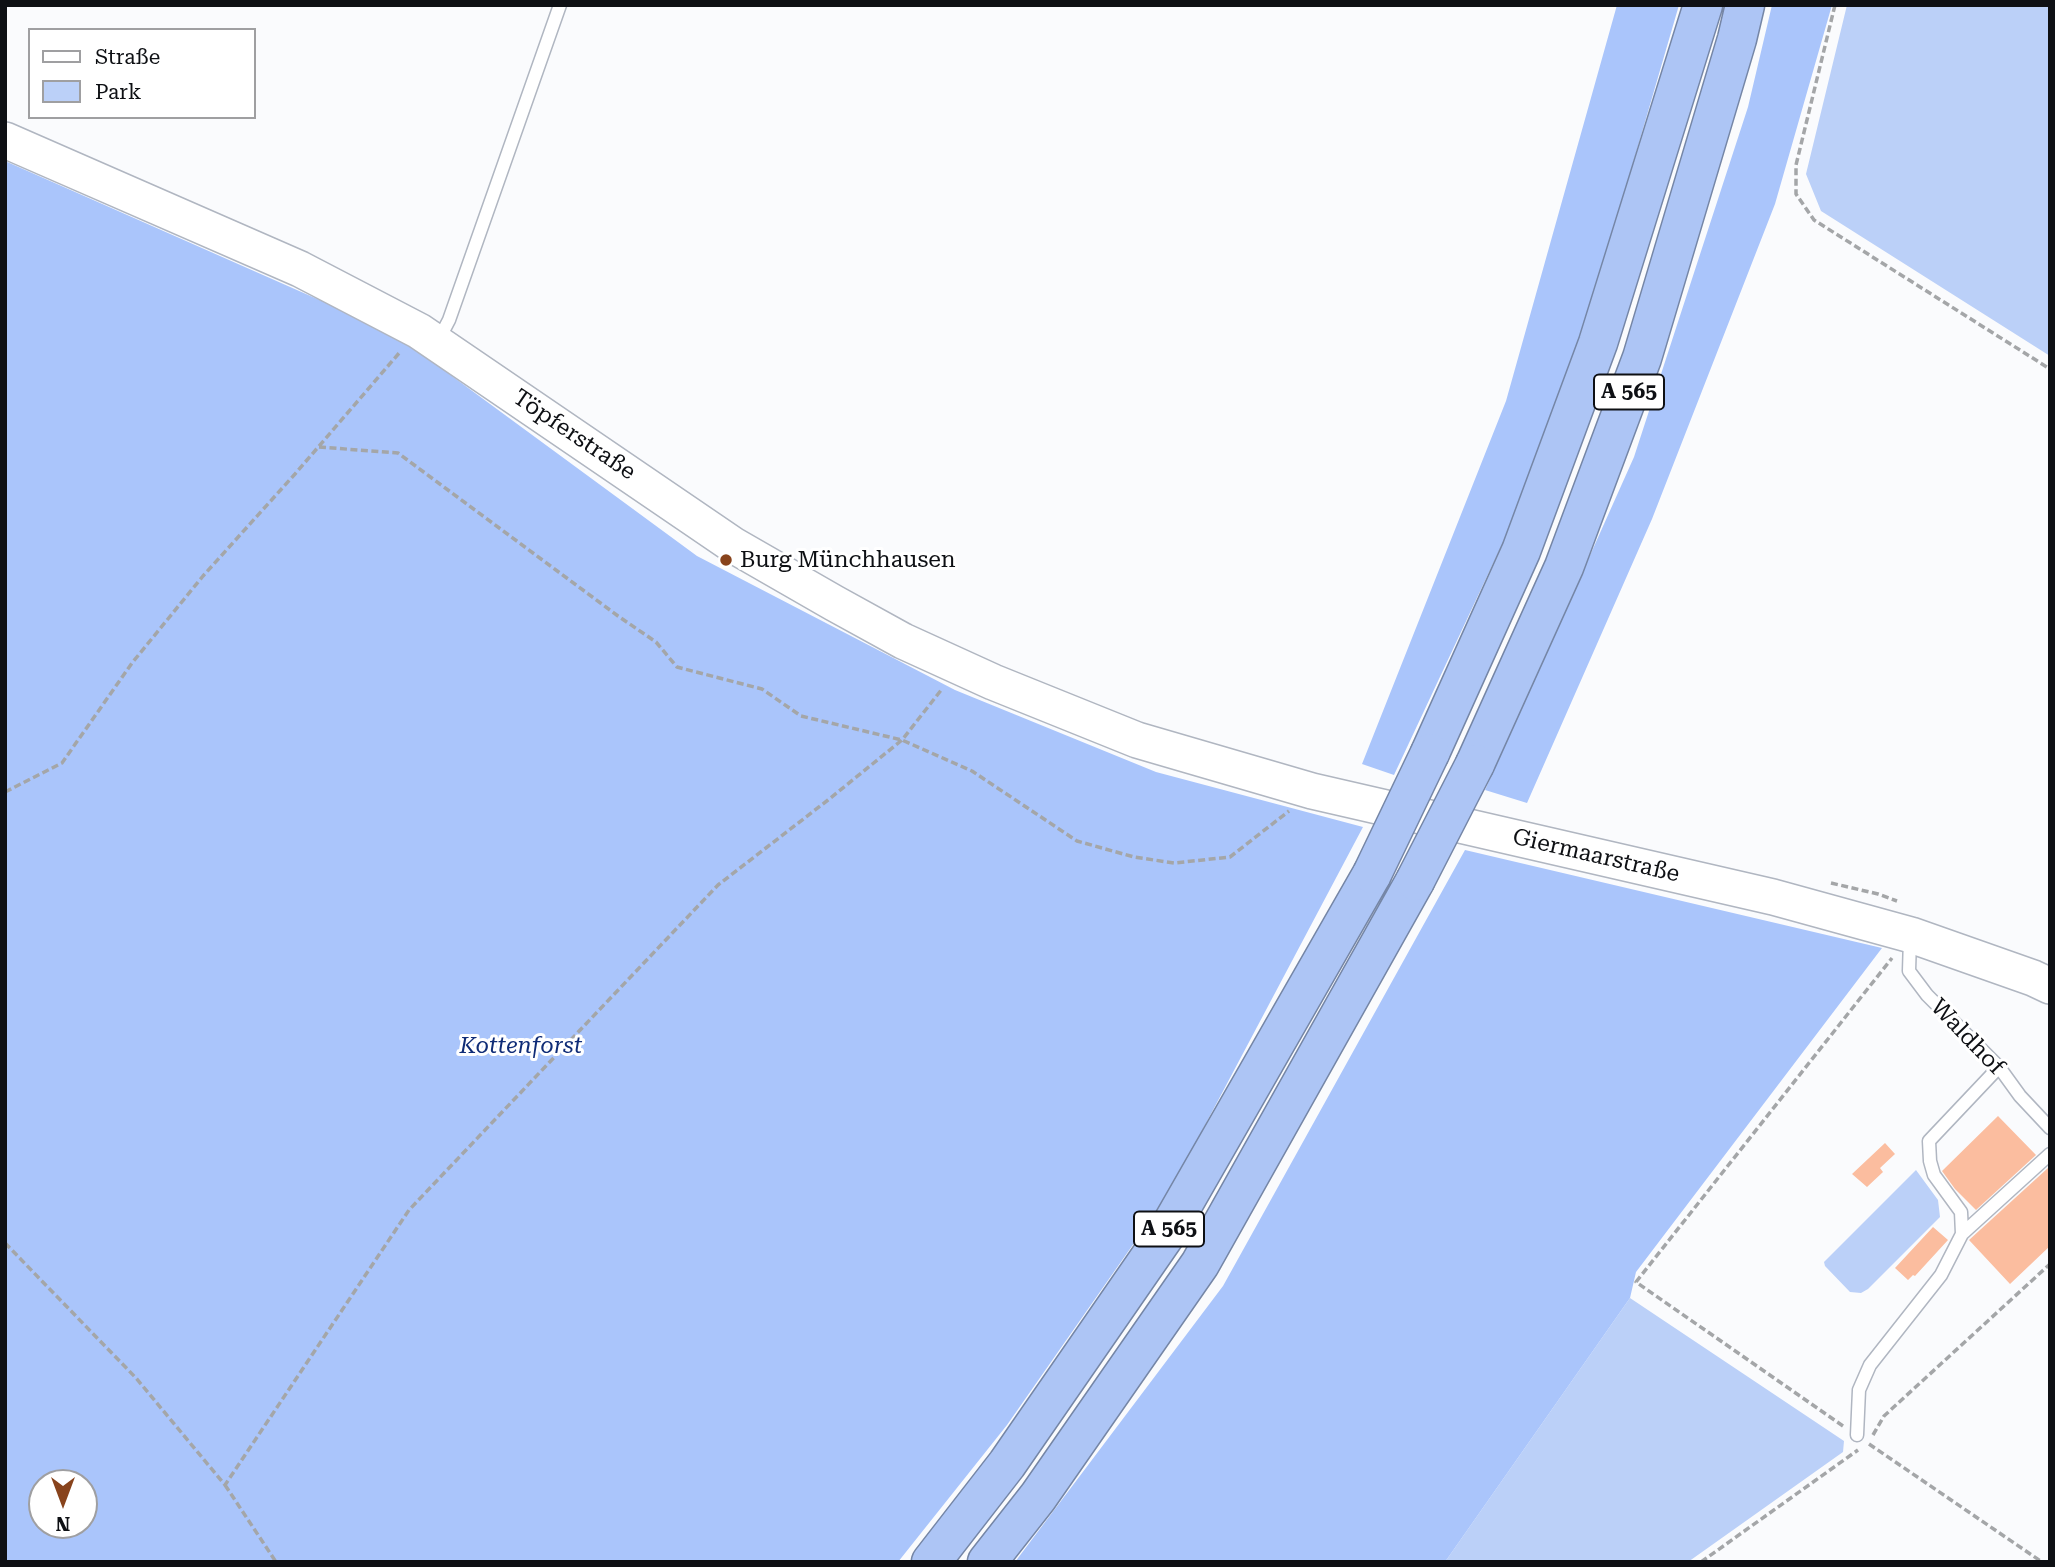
<!DOCTYPE html>
<meta charset="utf-8">
<style>
body{margin:0}
#map{position:relative;width:2055px;height:1567px;overflow:hidden;background:#fafbfd;font-family:"Roboto Serif",serif}
canvas{display:block}
.frame{position:absolute;inset:0;border:7px solid #0e1014;pointer-events:none}
.legend{position:absolute;left:28px;top:28px;width:228px;height:91px;box-sizing:border-box;background:#fff;border:2px solid #9f9fa1;margin:0;padding:9px 12px;list-style:none;font-size:21px;color:#0e1014}
.legend li{display:flex;align-items:center;gap:14px;height:35px}
.legend b{width:35px;border:2px solid #9f9fa1}
.north{position:absolute;left:28px;top:1469px;width:70px;height:70px;box-sizing:border-box;background:#fff;border:2px solid #9f9fa1;border-radius:50%;rotate:180deg;font-size:19px;font-weight:700;line-height:28px;text-align:center;color:#0e1014}
.north::after{content:'';display:block;margin:auto;width:24px;height:32px;background:#88431c;clip-path:polygon(50% 0,100% 100%,50% 72%,0 100%)}
</style>
<div id="map">
<canvas width="2055" height="1567"></canvas>
<div class="frame"></div>
<ul class="legend">
<li><b style="height:9px;background:#fff"></b>Straße</li>
<li><b style="height:19px;background:#bbd0f8"></b>Park</li>
</ul>
<div class="north">N</div>
</div>
<script>
const g = document.querySelector('canvas').getContext('2d');
g.lineJoin = 'round';
function paint(path, color) {
  g.fillStyle = color;
  g.fill(path, 'evenodd');
}
function stroke(path, color, width, dash) {
  g.strokeStyle = color;
  g.lineWidth = width;
  g.lineCap = dash ? 'butt' : 'round';
  g.setLineDash(dash || []);
  g.stroke(path);
}
function drawText(font, color, halo, rows, align = 'center') {
  g.font = font + ' "Roboto Serif",serif';
  g.lineWidth = 6;
  g.setLineDash([]);
  g.textBaseline = 'middle';
  g.strokeStyle = halo;
  g.fillStyle = color;
  for (const [text, x, y, turn = 0] of rows) {
    g.save();
    g.translate(x, y);
    g.rotate((+turn || 0) * Math.PI / 180);
    g.textAlign = isNaN(turn) ? turn : align;
    if (halo) g.strokeText(text, 0, 0);
    g.fillText(text, 0, 0);
    g.restore();
  }
}
paint(new Path2D(`
 M1847,5H2050V356L1821,211L1806,174Z
 M1916,1170L1938,1200L1940,1217L1868,1289L1861,1293L1850,1292L1825,1266L1824,1262Z
 M1630,1298L1844,1441L1843,1452L1688,1562H1445Z`), '#bbd0f8');
paint(new Path2D(`
 M1617,5H1679L1590,311L1505,538L1394,775L1362,764L1506,401Z
 M1772,5H1832L1775,204L1652,519L1527,803L1485,790L1634,457L1748,107Z
 M5,161L392,332L697,556L955,690L1156,772L1363,827L1169,1193L1007,1425L898,1562H5ZM42,1483H84V1525H42Z
 M1465,850L1882,948L1636,1272L1630,1298L1445,1562H1015L1223,1286Z`), '#aac5fb');
paint(new Path2D(`
 M1998,1116L2036,1155L1976,1210L1955,1189L1942,1171Z
 M1885,1143L1895,1154L1880,1168L1883,1172L1867,1187L1852,1174Z
 M2048,1168L2050,1169V1246L2010,1284L1969,1240Z
 M1933,1227L1948,1240L1915,1276L1913,1275L1908,1280L1895,1268Z`), '#fbbd9f');
const lane = new Path2D(`
 M438,341L449,320L560,5
 M1910,939L1909,971L1927,995L1999,1067L2020,1096L2050,1128
 M1962,1234L2050,1154
 M1857,1435L1859,1390L1870,1365L1941,1275L1962,1234L1961,1212L1934,1175L1930,1161L1929,1141L1999,1067`);
const secondary = new Path2D(`
 M5,140L300,269L419,331L733,545L834,603L903,641L993,682L1137,740L1312,791L1773,897L1911,935L2033,978L2050,986`);
const highway = new Path2D(`
 M1430,753L1521,551L1598,343L1703,5
 M1475,764L1564,567L1642,358L1737,39L1745,5
 M931,1562L1007,1464L1166,1234L1372,874
 M987,1562L1038,1497L1200,1264L1415,881`);
stroke(lane, '#b0b6c1', 15);
stroke(secondary, '#b0b6c1', 38);
stroke(highway, '#7586a6', 41);
stroke(new Path2D(`
 M1835,5L1796,165V194L1814,220L2050,369
 M319,447L398,453L618,616L656,642L677,667L762,689L801,716L902,740L972,771L1077,841L1134,857L1174,863L1230,857L1289,811
 M5,792L62,763L132,663L203,576L295,474L400,352
 M1831,883L1878,894L1897,901
 M5,1243L136,1378L225,1485L409,1210L718,885L828,800L902,740L942,689
 M1843,1426L1636,1282L1892,958
 M1873,1435L1884,1416L2050,1264
 M1869,1444L2042,1562
 M225,1485L276,1562
 M1701,1562L1858,1450`), '#a4a6a8', 3.5, [7, 3.5]);
stroke(lane, '#fff', 12);
stroke(secondary, '#fff', 35);
stroke(highway, '#adc5f5', 38);
const highwayBridge = new Path2D(`
 M1372,874L1430,753
 M1415,881L1475,764`);
stroke(highwayBridge, '#7586a6', 41, []);
stroke(highwayBridge, '#adc5f5', 38);
for (const [x, y, r, color] of [
 [726,560,7,"#88431c"]
]) {
  const dot = new Path2D();
  dot.arc(x, y, r, 0, 2 * Math.PI);
  g.fillStyle = color;
  g.fill(dot);
  stroke(dot, '#fff', 2.5);
}
for (const [x, y, w] of [
 [1629,392,70],
 [1169,1229,70]
]) {
  const box = new Path2D();
  box.roundRect(x - w / 2, y - 17.5, w, 35, 5);
  g.fillStyle = '#fff';
  g.fill(box);
  stroke(box, '#0e1014', 2);
}
drawText('bold 21px', '#0e1014', null, [
 ["A 565",1629,392],
 ["A 565",1169,1229]
]);
drawText('23px', '#0e1014', '#fff', [
 ["Töpferstraße",574,435,34],
 ["Giermaarstraße",1596,856,13],
 ["Waldhof",1967,1037,46]
]);
drawText('23px', '#0e1014', '#fff', [
 ["Burg Münchhausen",740,560]
], 'left');
drawText('italic 23px', '#0f2c77', '#fff', [
 ["Kottenforst",521,1046]
]);
</script>
